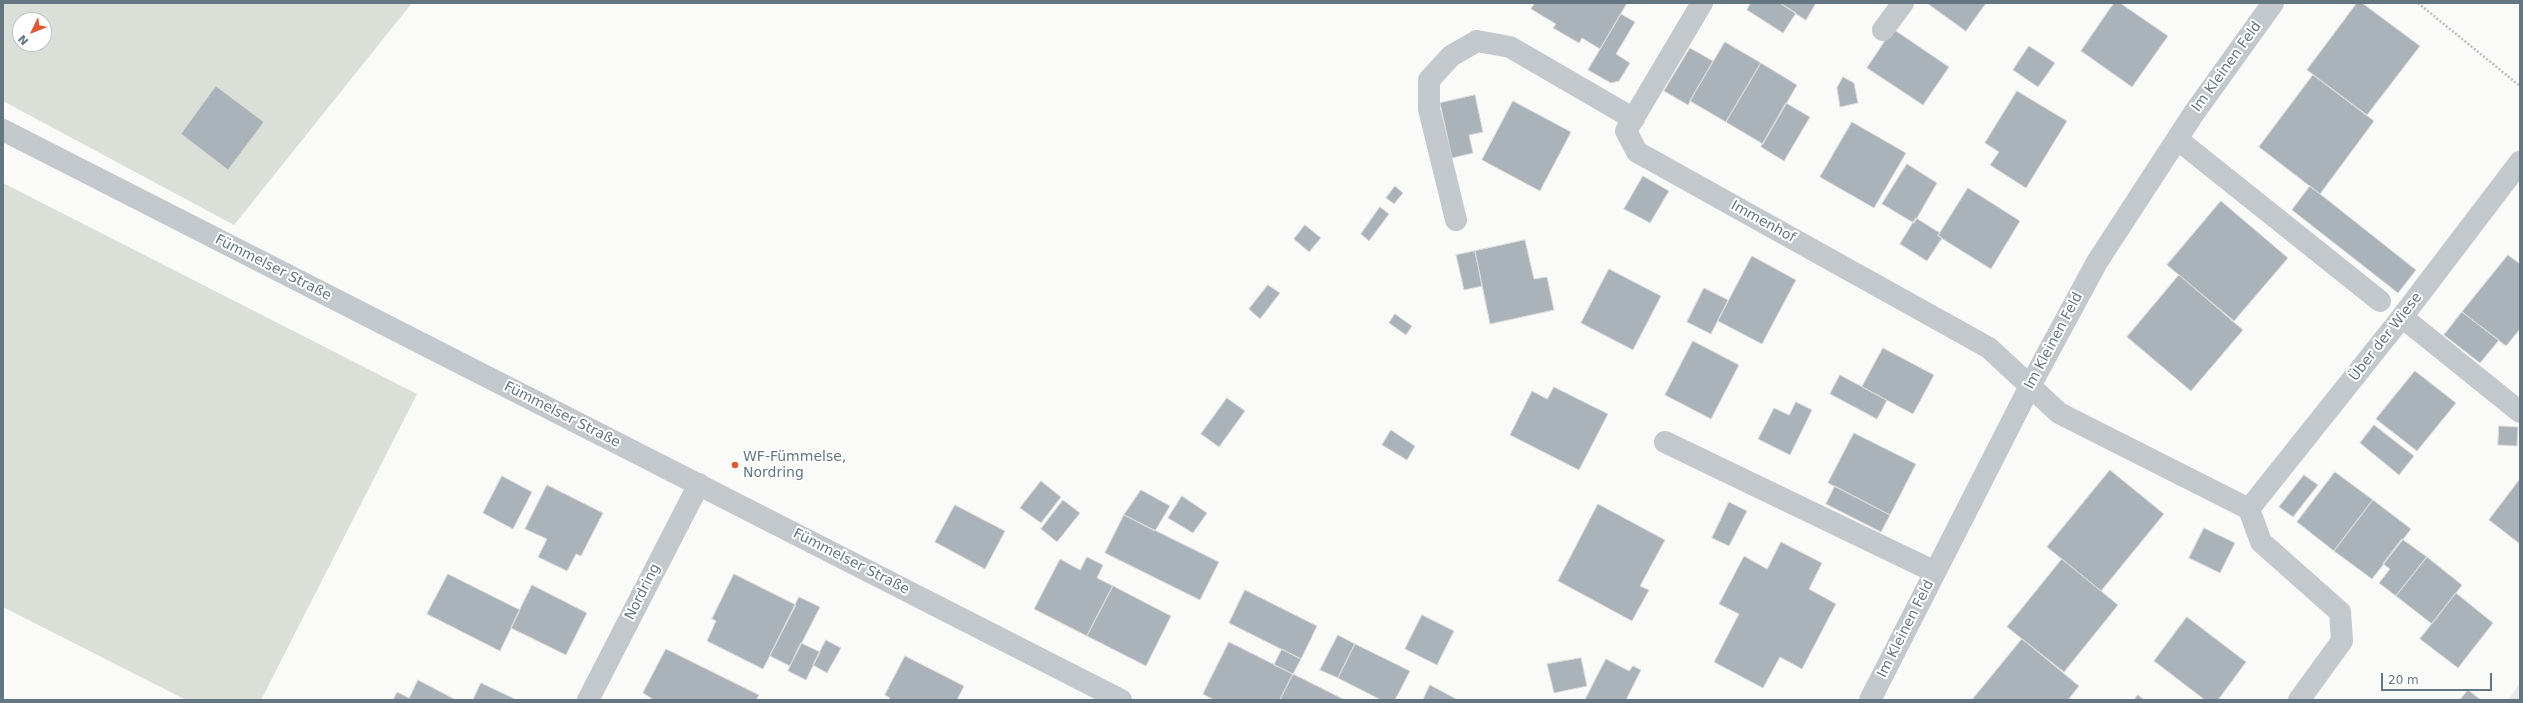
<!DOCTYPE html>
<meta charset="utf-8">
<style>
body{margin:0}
#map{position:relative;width:2523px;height:703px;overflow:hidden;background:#fafaf8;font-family:"DejaVu Sans",sans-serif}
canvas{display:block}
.frame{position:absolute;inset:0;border:4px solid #657683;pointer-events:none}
.north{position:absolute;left:12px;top:12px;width:40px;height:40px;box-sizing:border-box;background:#fff;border:1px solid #c1c8cd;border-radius:50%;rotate:227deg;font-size:11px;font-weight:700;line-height:16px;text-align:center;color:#657683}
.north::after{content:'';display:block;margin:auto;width:14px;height:18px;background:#e4572e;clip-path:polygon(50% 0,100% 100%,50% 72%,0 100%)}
.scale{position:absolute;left:2381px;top:673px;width:111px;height:18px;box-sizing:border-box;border:2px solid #657683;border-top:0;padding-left:5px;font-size:12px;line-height:14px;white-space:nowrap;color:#657683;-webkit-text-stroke:3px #fff;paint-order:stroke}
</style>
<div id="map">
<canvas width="2523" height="703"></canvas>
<div class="frame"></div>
<div class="north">N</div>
<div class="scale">20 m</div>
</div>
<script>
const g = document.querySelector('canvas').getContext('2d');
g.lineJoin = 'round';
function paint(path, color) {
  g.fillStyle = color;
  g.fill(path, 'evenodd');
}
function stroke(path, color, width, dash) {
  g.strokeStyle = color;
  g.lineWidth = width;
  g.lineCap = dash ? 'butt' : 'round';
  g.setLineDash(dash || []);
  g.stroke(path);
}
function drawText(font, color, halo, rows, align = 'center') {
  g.font = font + ' "DejaVu Sans",sans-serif';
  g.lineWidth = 4;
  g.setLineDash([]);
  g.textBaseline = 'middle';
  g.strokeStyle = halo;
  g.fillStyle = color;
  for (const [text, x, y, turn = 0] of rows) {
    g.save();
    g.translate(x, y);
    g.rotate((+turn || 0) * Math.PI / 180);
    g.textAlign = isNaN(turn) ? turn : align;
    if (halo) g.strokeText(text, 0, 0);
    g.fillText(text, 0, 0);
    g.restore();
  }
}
paint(new Path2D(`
 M2520,683V700H2508Z`), '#e8e9e9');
paint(new Path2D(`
 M3,3H412L234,225L3,101ZM20,20H44V44H20Z
 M3,183L417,394L261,700H186L3,607Z`), '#dadfd7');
const building = new Path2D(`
 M1535,3H1627L1600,49L1582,38L1579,43L1553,28L1556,24L1531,9Z
 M1751,3H1780L1796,13L1783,33L1747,10Z
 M1780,3H1816L1806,20Z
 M1927,3H1986L1966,31Z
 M2114,3H2120L2168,36L2132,87L2081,51Z
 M2357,3H2362L2420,46L2367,115L2307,70Z
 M1621,14L1635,22L1616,54L1630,63L1619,81L1611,83L1588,70Z
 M1893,29L1949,67L1923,105L1867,68Z
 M1725,42L1761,63L1726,122L1690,101Z
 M2029,46L2055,63L2038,87L2013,70Z
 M1690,48L1713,61L1688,105L1664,91Z
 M1761,63L1797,85L1763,144L1726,122Z
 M2313,75L2374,121L2320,194L2259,147Z
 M1843,77L1854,83L1858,103L1840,107L1837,88Z
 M216,86L264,122L228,170L181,134Z
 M2017,91L2067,121L2026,188L1990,165L1999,152L1985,143Z
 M1475,95L1483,132L1469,135L1473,153L1452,158L1440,103Z
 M1513,101L1571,132L1540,191L1482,160Z
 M1786,103L1810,117L1784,161L1761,147Z
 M1852,122L1906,153L1874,208L1820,177Z
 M1907,164L1937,183L1914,223L1882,204Z
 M1643,176L1669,191L1650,223L1624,209Z
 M1395,186L1403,193L1394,204L1386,198Z
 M2310,186L2416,270L2398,293L2292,210Z
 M1968,188L2020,221L1991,269L1938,236Z
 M2221,201L2288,258L2234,321L2167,265Z
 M1380,207L1389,214L1369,241L1361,234Z
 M1916,218L1940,233L1938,236L1942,238L1927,261L1900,244Z
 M1305,225L1321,238L1309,252L1294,239Z
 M1525,240L1534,279L1547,277L1554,310L1490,324L1475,251Z
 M1475,251L1482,286L1464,290L1456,255Z
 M2508,255L2520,264V329L2506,346L2462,312Z
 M1752,256L1796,280L1762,344L1718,321Z
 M1609,269L1661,296L1633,350L1581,323Z
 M2179,275L2243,330L2191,391L2127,337Z
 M1268,285L1280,293L1260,319L1249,309Z
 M1704,288L1728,300L1711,334L1687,322Z
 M2462,312L2499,340L2480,363L2444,335Z
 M1395,314L1412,326L1406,335L1389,323Z
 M1693,341L1739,365L1711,419L1665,395Z
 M1883,348L1934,375L1913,414L1862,387Z
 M2415,371L2456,403L2417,451L2376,419Z
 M1840,375L1887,400L1877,419L1830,394Z
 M1554,387L1608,414L1579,470L1510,435L1532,391L1547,399Z
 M1227,398L1245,411L1219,447L1201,434Z
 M1796,402L1812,410L1790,455L1758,439L1774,408L1789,415Z
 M2374,425L2414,456L2399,475L2360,443Z
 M2499,426L2518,427L2517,446L2498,445Z
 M1391,430L1415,446L1407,460L1382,445Z
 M1854,433L1916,464L1890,515L1828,483Z
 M2110,470L2164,514L2101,591L2047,547Z
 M2335,472L2373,500L2334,551L2297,522Z
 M2304,475L2318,485L2293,517L2279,507Z
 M502,476L532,492L513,529L483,513Z
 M2520,479V544L2489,520Z
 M1041,481L1061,497L1041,523L1020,508Z
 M547,485L603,513L581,556L576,554L567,571L538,557L547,539L525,529Z
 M1835,486L1890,515L1881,532L1826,504Z
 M1141,490L1170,506L1155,531L1124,515Z
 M1182,496L1207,513L1193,533L1168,518Z
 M1063,500L1080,513L1057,542L1041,529Z
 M2373,500L2411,529L2372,579L2334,551Z
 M1729,502L1747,511L1729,546L1712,538Z
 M1598,504L1665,540L1640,586L1649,590L1632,621L1558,581Z
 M955,505L1005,531L985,569L935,542Z
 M1124,515L1219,562L1200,600L1105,553Z
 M2204,528L2235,543L2220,573L2189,558Z
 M2402,539L2427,557L2396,596L2379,583L2390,569L2383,564Z
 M1781,542L1822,563L1809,589L1836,604L1802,669L1780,657L1763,688L1714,662L1739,614L1719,604L1744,556L1767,569Z
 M1087,557L1103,565L1097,578L1113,586L1087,636L1034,609L1060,559L1080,570Z
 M2427,557L2462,585L2432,624L2396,596Z
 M2062,559L2118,605L2064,672L2007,627Z
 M448,574L520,610L500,651L427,614Z
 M734,574L796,605L763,669L707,641L716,621L712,619Z
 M532,585L587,613L566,655L511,628Z
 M1113,586L1171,616L1146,666L1087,636Z
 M1245,590L1317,626L1301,659L1229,623Z
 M2456,593L2493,623L2458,668L2420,639Z
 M799,597L820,607L790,666L770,656Z
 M1422,615L1454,631L1437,665L1405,649Z
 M2187,617L2246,662L2218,700H2205L2154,661Z
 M1338,635L1355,644L1338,678L1320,670Z
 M2022,639L2079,686L2068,700H1972Z
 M826,640L841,648L827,673L813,665Z
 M1229,642L1293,674L1280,700H1214L1203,694Z
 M801,643L820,652L806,680L788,671Z
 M1355,644L1410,671L1395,700H1381L1338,678Z
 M666,649L759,695L756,700H654L643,693Z
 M1282,649L1301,659L1293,674L1274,665Z
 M905,656L964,686L957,700H888L890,698L885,695Z
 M1581,658L1587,686L1554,693L1547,664Z
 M1606,659L1629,671L1633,666L1641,670L1626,700H1585Z
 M1293,674L1345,700H1280Z
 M418,680L456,700H393L397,692L409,698Z
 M481,683L517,700H473Z
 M1430,685L1458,700H1423Z
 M2468,690L2481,700H2460Z
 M2138,695L2144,700H2134Z`);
paint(building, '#aab3b9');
stroke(building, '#dcdcda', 1);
stroke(new Path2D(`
 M2418,3L2520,86`), '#bbbfc2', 2.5, [2, 2]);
stroke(new Path2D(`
 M1702,3L1626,131L1637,152L1989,348L2059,413L2249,509L2402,317L2520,162
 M1883,30L1903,3
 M3,130L1121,700
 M2177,139L2380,301
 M1456,220L1429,109V80L1451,56L1477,41L1510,47L1634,119
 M2402,317L2520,412
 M1665,442L1935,572
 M2249,509L2261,542L2340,612L2342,641L2299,700
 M588,700L699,484
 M1870,700L2030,386L2097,262L2194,113L2273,3`), '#c3c8cc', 22);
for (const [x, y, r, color] of [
 [735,465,4,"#e4572e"]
]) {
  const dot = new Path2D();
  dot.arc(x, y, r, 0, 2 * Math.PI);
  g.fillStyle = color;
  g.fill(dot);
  stroke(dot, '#fff', 1.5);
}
drawText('14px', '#657683', '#fff', [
 ["Im Kleinen Feld",2227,67,-54],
 ["Immenhof",1763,222,29],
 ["Fümmelser Straße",273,268,27],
 ["Über der Wiese",2386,337,-52],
 ["Im Kleinen Feld",2054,341,-62],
 ["Fümmelser Straße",562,415,27],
 ["Fümmelser Straße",851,562,27],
 ["Nordring",643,592,-63],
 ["Im Kleinen Feld",1906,629,-63]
]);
drawText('14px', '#657683', '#fff', [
 ["WF-Fümmelse,",743,457],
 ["Nordring",743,473]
], 'left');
</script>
